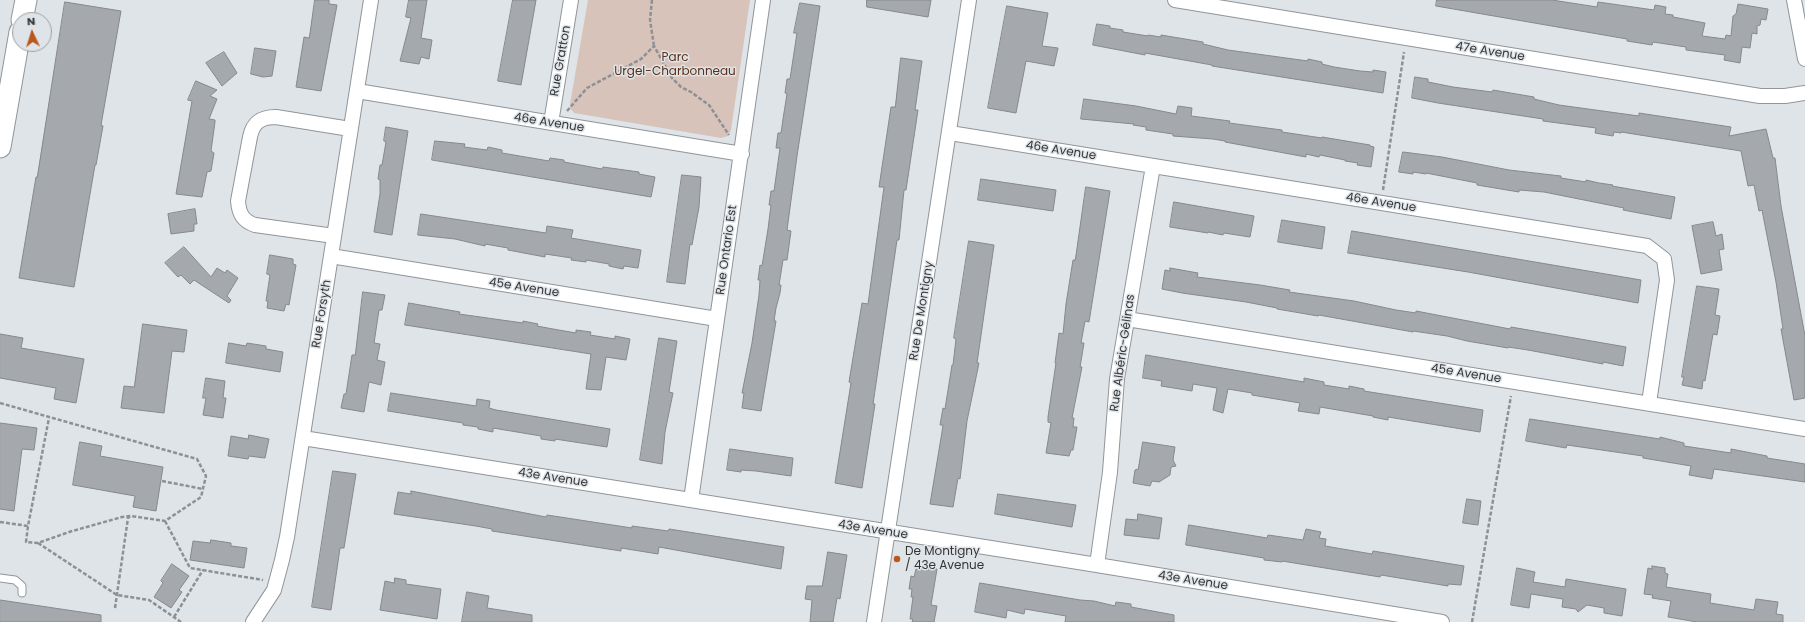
<!DOCTYPE html>
<meta charset="utf-8">
<style>
body{margin:0}
#map{position:relative;width:1805px;height:622px;overflow:hidden;background:#dfe4e8;font-family:Poppins,sans-serif}
canvas{display:block}
.north{position:absolute;left:12px;top:12px;width:40px;height:40px;box-sizing:border-box;background:#dfe4e8;border:1px solid #9b9ea1;border-radius:50%;rotate:356deg;font-size:11px;font-weight:700;line-height:16px;text-align:center;color:#343537}
.north::after{content:'';display:block;margin:auto;width:14px;height:18px;background:#bb581d;clip-path:polygon(50% 0,100% 100%,50% 72%,0 100%)}
</style>
<div id="map">
<canvas width="1805" height="622"></canvas>
<div class="north">N</div>
</div>
<script>
const g = document.querySelector('canvas').getContext('2d');
g.lineJoin = 'round';
function paint(path, color) {
  g.fillStyle = color;
  g.fill(path, 'evenodd');
}
function stroke(path, color, width, dash) {
  g.strokeStyle = color;
  g.lineWidth = width;
  g.lineCap = dash ? 'butt' : 'round';
  g.setLineDash(dash || []);
  g.stroke(path);
}
function drawText(font, color, halo, rows, align = 'center') {
  g.font = font + ' Poppins,sans-serif';
  g.lineWidth = 3;
  g.setLineDash([]);
  g.textBaseline = 'middle';
  g.strokeStyle = halo;
  g.fillStyle = color;
  for (const [text, x, y, turn = 0] of rows) {
    g.save();
    g.translate(x, y);
    g.rotate((+turn || 0) * Math.PI / 180);
    g.textAlign = isNaN(turn) ? turn : align;
    if (halo) g.strokeText(text, 0, 0);
    g.fillText(text, 0, 0);
    g.restore();
  }
}
paint(new Path2D(`
 M588,0H750L731,130L728,136L721,138L574,113L570,108V104Z`), '#d7c3b9');
const building = new Path2D(`
 M315,0H329V4L337,5L321,91L296,87L304,37L309,38Z
 M409,0H427L421,38L432,40L429,59L421,57L419,64L400,61L411,18L406,17Z
 M513,0H536L521,85L498,81Z
 M867,0H931L928,17L867,7Z
 M1437,0H1552L1597,7L1598,2L1654,10L1655,5L1666,7L1665,14L1673,15V17L1705,23L1702,36L1725,39L1726,35L1731,36L1733,16L1736,14L1738,4L1768,9L1766,20L1761,19L1760,25L1757,26V34L1752,33L1750,48L1742,47L1740,63L1724,60L1725,55L1686,50V47L1653,42L1652,45L1627,41V39L1436,6Z
 M65,2L121,11L101,125L103,126L96,165H95L74,287L19,278L36,177H37Z
 M800,3L820,6L797,156L787,230L791,231L787,260H783L779,285H781L780,293L776,308L774,321H776L761,411L742,408L744,393H742L752,343L759,295L760,280H758L760,265L762,266L768,229L771,205H769L771,191H774L780,148H776L778,133H781L783,119L787,94L785,93L787,79H790L797,33H794Z
 M1007,6L1048,13L1042,46L1058,48L1054,66L1026,61L1016,113L988,108Z
 M1097,24L1110,26V28L1123,30V32L1148,36V35L1161,37V35L1203,42V44L1228,50L1308,61V59L1322,62V64L1334,67L1360,71L1373,72V70L1386,72L1383,93L1212,66V65L1145,53V55L1093,45Z
 M255,48L276,51L272,76L263,77L251,74Z
 M224,52L237,73L222,86L206,63Z
 M901,58L922,61L915,110H918L906,190H904L899,240H897L873,404H875L862,488L835,483L851,383L849,382L862,303L868,304L884,187H879L891,107H895Z
 M1415,77L1428,79V82L1453,87L1492,92L1493,90L1534,97V99L1559,105L1639,116V113L1731,127L1729,136L1766,129L1773,158H1775L1781,206L1805,336V398L1794,400L1781,329H1783L1776,282L1762,210L1759,211L1754,185L1748,186L1741,151L1621,132V133L1614,132L1613,136L1595,133L1596,128L1543,121V119L1438,103L1412,98Z
 M196,81L217,90L210,96L217,99L209,119L215,120V122L211,151L214,153L211,171L207,172L202,197L176,194L192,101L188,100Z
 M1084,99L1136,106L1176,114L1178,106L1192,108L1191,116L1230,121L1229,123L1282,130V132L1322,138V137L1370,145V146L1374,147L1371,167L1357,165L1358,163L1345,161V160L1320,155L1319,157L1306,154V157L1225,142V141L1213,139L1173,136V134L1146,130V127L1133,125L1134,124L1081,119Z
 M386,127L408,131L392,235L374,232L380,194V180L378,179L380,165H382L386,142L384,141Z
 M435,141L465,144L464,147L487,150L488,147L502,150V153L549,161L550,158L564,160V162L602,169L603,167L639,172V174L655,177L651,197L432,160Z
 M1403,152L1442,157L1509,170L1561,176V178L1586,182V180L1599,183L1613,185L1612,186L1675,197L1671,219L1623,210L1624,208L1544,192L1519,190V192L1477,185V183L1426,173V174L1413,172V174L1399,172Z
 M682,175L701,177L699,207L692,245L690,244L685,284L667,282Z
 M981,179L1056,190L1053,211L978,200Z
 M1086,187L1110,191L1089,322L1085,321L1081,343H1084L1080,367H1082L1072,418H1074L1073,427H1077L1073,450H1071L1069,456L1046,453L1051,423L1048,422V417L1056,363H1055L1059,333L1063,334L1066,304L1073,260H1075Z
 M1174,202L1254,216L1250,237L1224,233L1223,235L1208,232V233L1170,227Z
 M195,209L197,224H194V231L171,234L168,214Z
 M421,214L546,233L547,226L573,230L571,238L641,250L638,268L624,266L623,269L609,266V264L586,260V262L571,260L572,258L545,254V257L508,250V248L485,244V246L455,239L418,235Z
 M1282,220L1325,227L1322,249L1278,242Z
 M1713,222L1716,236L1722,234L1724,249L1719,250L1722,270L1701,274L1692,226Z
 M1352,231L1641,280L1638,303L1468,272L1348,253Z
 M969,241L994,245L977,363H979L967,421L960,479L958,478L953,507L930,504L942,432L943,425H940L943,408L945,409L952,365H953L956,339L954,338Z
 M184,247L211,277L217,268L225,273L227,270L238,278L227,296L231,300L229,303L194,280L190,284L181,275L178,277L165,263Z
 M270,255L293,259V264L296,265L289,305L286,304L284,311L267,308L268,301H266L270,275L267,274Z
 M1170,268L1198,273L1197,277L1260,285L1290,290L1289,292L1354,301L1396,310L1416,313V311L1510,329L1511,327L1626,347L1623,366L1603,362V364L1528,350L1508,347V348L1467,341L1447,336L1413,331V332L1319,315L1318,316L1277,309V308L1246,302L1182,293L1162,289L1165,270L1170,271Z
 M1697,286L1719,289L1715,315L1720,316L1717,335L1713,334L1705,381L1703,380L1702,389L1682,385L1684,377H1682Z
 M363,292L385,295L382,310H379L374,343L380,344L377,360L385,362L381,385L369,382L364,412L341,408L344,394H346L352,355H355Z
 M409,303L460,312L459,314L523,323V321L538,324L537,326L553,329L576,333V330L591,332L590,335L615,339V336L630,339L626,360L606,357L601,390L586,389L591,354L405,325Z
 M143,324L187,330L184,352L172,351L164,413L121,408L124,386L134,387Z
 M0,334L23,338L21,348L84,359L76,403L54,399L56,388L0,378Z
 M659,338L677,341L669,392L673,393L665,432L662,464L640,460Z
 M229,343L246,346L247,343L266,346V349L283,352L280,372L226,363Z
 M1146,355L1304,382V378L1324,382V385L1349,389V386L1364,389V391L1483,410L1480,432L1388,417V420L1373,417V416L1320,407L1319,414L1298,411L1300,403L1252,395V393L1228,389L1223,413L1213,410L1217,388L1193,384L1192,391L1161,386L1162,381L1143,378Z
 M206,378L225,381L223,398H226L223,418L203,415L206,398H203Z
 M391,393L476,406L477,399L490,401L489,408L496,410L610,429L607,447L555,439V441L541,439V436L493,428V432L478,429V427L463,425V423L388,411Z
 M1530,419L1660,439V437L1684,443V446L1731,453V449L1767,456V458L1805,464V482L1714,469L1712,479L1689,475L1691,466L1643,458V456L1567,445L1566,448L1526,441Z
 M0,423L37,428L34,450L22,449L14,511L0,509Z
 M249,435L269,439L265,458L249,456L248,459L228,456L231,436L248,439Z
 M80,442L102,446L100,456L163,467L156,511L133,507L135,496L73,485Z
 M1143,442L1175,447L1173,460L1176,466L1171,467L1170,475L1159,482L1152,481L1150,486L1133,483L1135,470L1138,469Z
 M730,449L793,458L791,476L756,471L741,470V472L727,470Z
 M333,471L356,474L344,548H340L331,610L312,607Z
 M411,491L546,517L547,515L632,528V526L668,531L669,529L784,547L781,569L659,547L658,554L621,548V551L492,531V529L476,526L394,514L398,492L411,494Z
 M998,494L1076,505L1072,527L995,514Z
 M1467,499L1481,501L1478,525L1463,523Z
 M1138,514L1162,518L1159,539L1124,535L1126,519L1137,520Z
 M1189,525L1267,538L1268,535L1303,540L1306,529L1321,532L1319,538L1326,539L1325,546L1372,554L1373,551L1464,566L1461,585L1448,584V586L1381,575L1380,577L1282,561V562L1264,560V558L1186,545Z
 M211,540L231,543V546L247,548L244,568L190,560L193,541L210,543Z
 M828,552L847,555L840,599L837,598L833,622H810L812,600L805,599L807,586H822Z
 M172,564L189,576L179,590L182,592L171,608L154,597L163,583L161,581Z
 M1652,566L1665,568V573L1668,574L1666,587L1711,594L1710,603L1754,610L1756,599L1778,602L1776,614L1783,615V622H1697L1668,617L1671,601L1652,598L1653,595L1644,594L1648,568L1652,569Z
 M922,567L937,569L931,605L937,606L934,622H912L913,619H910L913,597H911L912,589H909L911,576L914,577L916,569L921,570Z
 M1517,568L1535,572L1533,582L1565,587L1566,579L1626,589L1622,616L1604,613V608L1587,605L1578,612L1576,609L1562,607L1563,599L1531,594L1529,608L1511,605Z
 M395,578L406,580V584L441,589L437,619L380,610L385,581L394,583Z
 M980,583L1080,600L1094,601L1115,606L1116,602L1131,604V607L1174,615V622H1065L1066,616L1025,609L1024,614L1007,610L1006,618L975,612Z
 M467,592L489,596L487,608L532,615V622H462Z
 M0,600L101,615V622H0Z`);
paint(building, '#a5a9ad');
stroke(building, '#85898d', 1);
const lane = new Path2D(`
 M0,578L15,580L22,586V593`);
const street = new Path2D(`
 M1175,0L1760,96H1785L1805,93
 M1794,0L1805,59
 M357,91L742,154
 M551,123L571,0
 M950,133L1647,246L1664,259L1667,280L1649,403
 M334,236L255,225C243,221 239,214 238,201L250,137C253,122 261,117 276,117L350,129
 M331,256L717,319
 M1127,319L1805,429
 M303,438L1097,565L1442,622
 M691,500L763,0
 M1097,565L1110,472L1117,379L1153,166
 M253,622L274,590L282,560L287,537L371,0
 M874,622L969,0`);
const primary = new Path2D(`
 M22,20L26,0
 M0,147L20,32`);
stroke(lane, '#919599', 9);
stroke(street, '#919599', 16);
stroke(primary, '#919599', 23);
stroke(new Path2D(`
 M652,0L650,20L654,46
 M567,111L587,88L641,59L654,46L672,78L681,87L691,92L709,105L729,135
 M1383,190L1404,52
 M0,403L197,459L206,476L201,497L165,521L131,516L122,517L69,532L38,543L26,542L28,526
 M162,481L203,489
 M165,521L190,568L263,580
 M0,522L28,526L49,418
 M38,543L117,595L149,600L181,622
 M115,608L128,518L130,516
 M174,617L203,570
 M1472,622L1511,396`), '#8d9094', 2.5, [4, 2]);
stroke(lane, '#fff', 7);
stroke(street, '#fff', 14);
stroke(primary, '#fff', 21);
for (const [x, y, r, color] of [
 [897,559,4,"#bb581d"]
]) {
  const dot = new Path2D();
  dot.arc(x, y, r, 0, 2 * Math.PI);
  g.fillStyle = color;
  g.fill(dot);
  stroke(dot, '#dfe4e8', 1.5);
}
drawText('12px', '#343537', '#dfe4e8', [
 ["47e Avenue",1490,52,9],
 ["Rue Gratton",561,61,-80],
 ["46e Avenue",549,123,9],
 ["46e Avenue",1061,151,9],
 ["46e Avenue",1381,203,9],
 ["Rue Ontario Est",727,250,-82],
 ["45e Avenue",524,288,9],
 ["Rue De Montigny",922,311,-81],
 ["Rue Forsyth",322,314,-81],
 ["Rue Albéric-Gélinas",1123,353,-82],
 ["45e Avenue",1466,374,9],
 ["43e Avenue",553,478,9],
 ["43e Avenue",873,530,9],
 ["43e Avenue",1193,581,9]
]);
drawText('12px', '#5b2f18', '#dfe4e8', [
 ["Parc",675,58],
 ["Urgel-Charbonneau",675,72]
]);
drawText('12px', '#343537', '#dfe4e8', [
 ["De Montigny",905,552],
 ["/ 43e Avenue",905,566]
], 'left');
</script>
